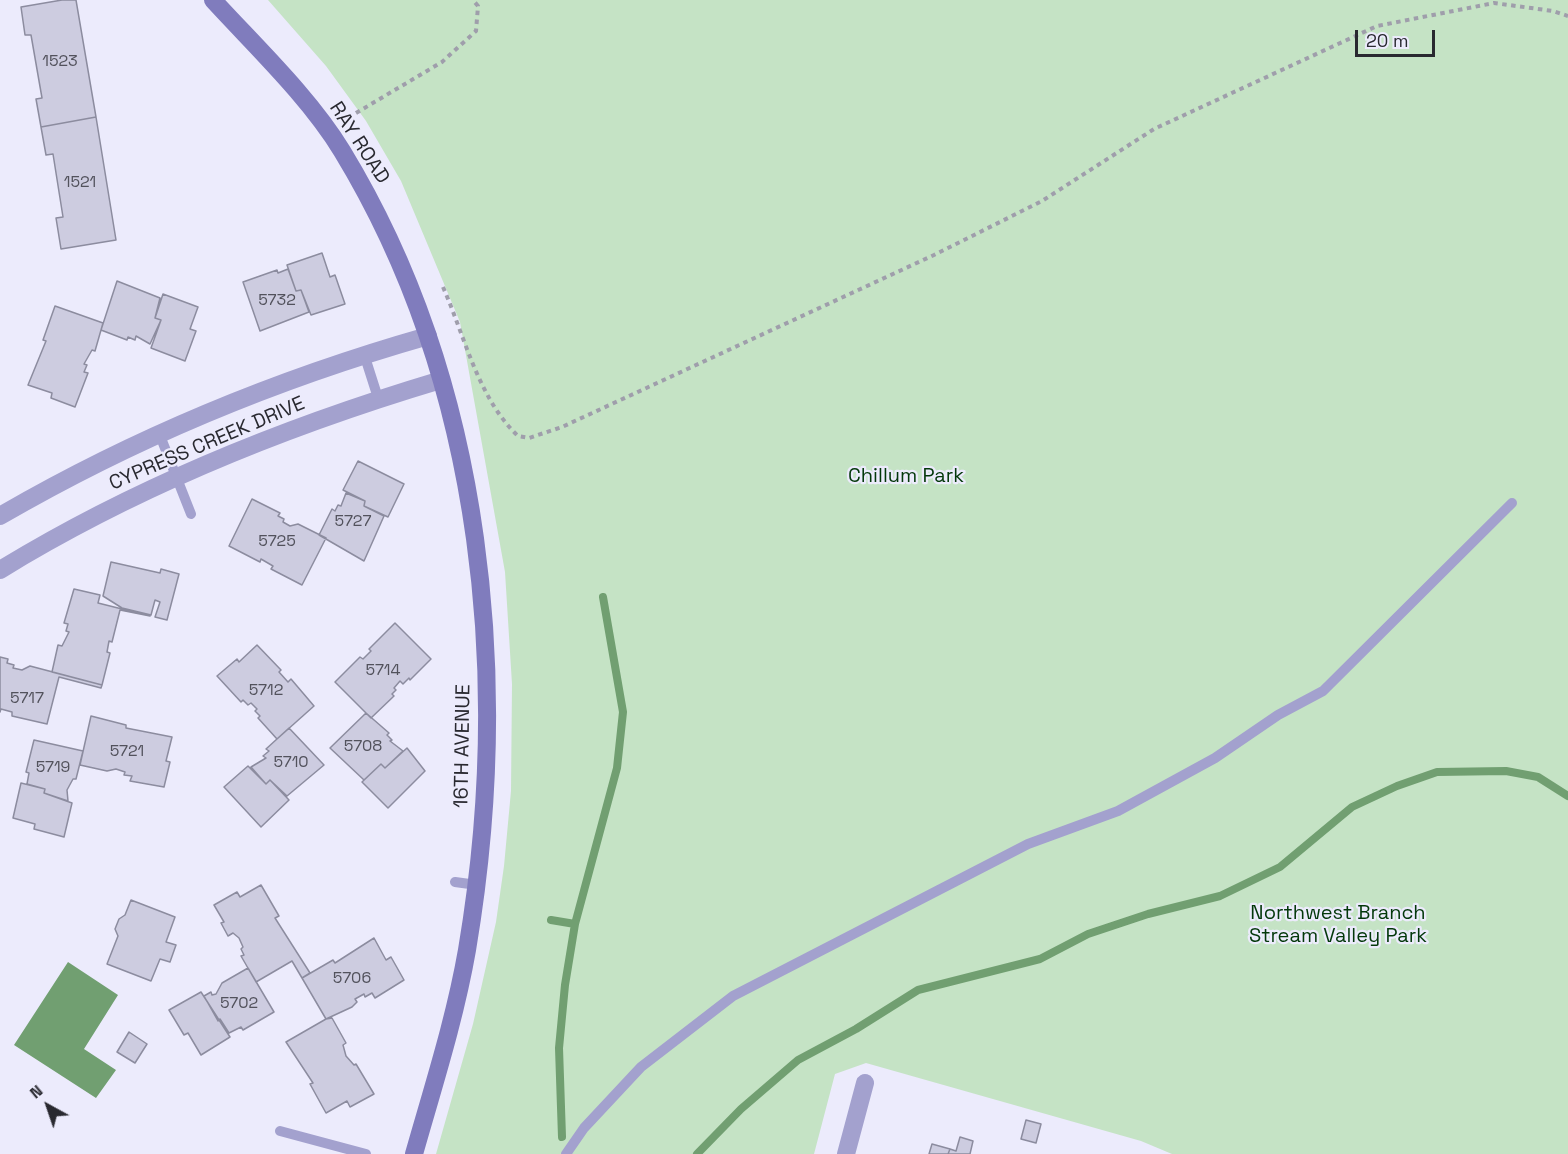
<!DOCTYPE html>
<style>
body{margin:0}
#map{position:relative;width:1568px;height:1154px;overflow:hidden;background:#ecebfc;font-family:"Space Grotesk",sans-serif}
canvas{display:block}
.north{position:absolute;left:18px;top:1076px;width:60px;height:60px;-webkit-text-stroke:4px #ecebfc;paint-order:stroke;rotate:320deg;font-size:16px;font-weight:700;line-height:24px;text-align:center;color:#292930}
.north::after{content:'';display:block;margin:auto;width:21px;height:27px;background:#292930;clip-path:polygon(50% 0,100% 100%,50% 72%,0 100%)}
.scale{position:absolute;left:1355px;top:30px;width:80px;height:27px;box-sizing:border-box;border:3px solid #292930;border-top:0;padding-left:8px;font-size:18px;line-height:21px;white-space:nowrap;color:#292930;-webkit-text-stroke:4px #ecebfc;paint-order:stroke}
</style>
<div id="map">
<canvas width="1568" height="1154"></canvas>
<div class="north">N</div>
<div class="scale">20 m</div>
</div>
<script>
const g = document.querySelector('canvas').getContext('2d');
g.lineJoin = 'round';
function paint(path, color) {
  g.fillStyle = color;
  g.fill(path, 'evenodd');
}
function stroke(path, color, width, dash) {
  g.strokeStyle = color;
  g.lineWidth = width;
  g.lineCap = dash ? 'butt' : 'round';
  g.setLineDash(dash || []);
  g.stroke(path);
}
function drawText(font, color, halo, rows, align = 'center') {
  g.font = font + ' "Space Grotesk",sans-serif';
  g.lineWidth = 4.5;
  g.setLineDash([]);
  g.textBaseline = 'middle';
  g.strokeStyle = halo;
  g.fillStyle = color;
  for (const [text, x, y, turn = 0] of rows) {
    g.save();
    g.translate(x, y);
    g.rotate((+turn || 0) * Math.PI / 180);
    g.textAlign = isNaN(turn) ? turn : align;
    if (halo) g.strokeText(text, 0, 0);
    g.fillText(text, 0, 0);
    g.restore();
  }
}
paint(new Path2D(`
 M268,0H1568V1154H1172L1141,1141L866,1063L835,1074L814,1154H436L473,1024L496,922L504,866L511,791L512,684L505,572L460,322L401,181L366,121L326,66Z`), '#c5e3c5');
paint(new Path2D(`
 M68,962L118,995L84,1049L116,1070L96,1098L14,1045Z`), '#719f71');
stroke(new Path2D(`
 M551,920L575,924
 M562,1137L559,1048L565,985L575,924L617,768L623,712L603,597
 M697,1154L741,1109L798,1060L856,1029L918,990L1040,959L1088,934L1148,914L1220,896L1280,867L1352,807L1397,786L1437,772L1506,771L1538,777L1568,796`), '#719f71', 8);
const building = new Path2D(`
 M62,0H76L96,117L41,127L36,99L42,98L31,35H25L21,7Z
 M96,117L116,240L61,249L56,218L63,217L53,154L46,155L41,127Z
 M322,253L330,277L335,275L345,304L311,315L301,290L296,291L287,265Z
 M288,269L296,291L301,290L309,312L260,331L243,282L277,270L278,273Z
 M117,281L160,298L155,318L161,320L150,344L136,336L135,340L128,337L127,340L101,330Z
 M163,294L198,307L190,329L196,331L185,361L151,348L161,320L155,318Z
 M55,306L103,323L95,351L92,350L84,364L87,365L84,372L88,373L75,407L51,398L52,393L28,385L46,341L43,340Z
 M358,461L404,484L388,517L364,506L365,501L343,490Z
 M346,493L365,501L364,506L384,516L364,561L319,535L332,509L335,511L338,505L341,506Z
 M252,499L280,513L278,516L284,519L283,522L290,526L298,524L326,538L302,585L271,569L273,566L261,559L260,562L229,546Z
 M111,562L160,573L161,569L179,574L167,620L155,617L160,602L155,600L151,615L122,608L103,596Z
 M74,589L100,595L98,603L150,616L120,610L112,642L109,641L107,652L110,653L102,685L52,672L58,645L62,646L69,632L66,631L68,624L64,623Z
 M395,623L431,659L410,680L409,678L403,684L400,681L394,688L396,690L392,694L394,696L371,718L335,682L360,657L363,659L371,651L369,649Z
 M257,645L281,670L279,672L288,682L291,679L314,706L277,739L258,718L260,716L255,711L257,709L251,703L248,705L243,700L241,702L217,676L237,659L239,662Z
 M0,657L8,659L7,663L14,665L13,668L22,670L30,666L102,685L101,688L59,677L47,724L12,716V712L1,709L0,712Z
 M366,713L389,733L387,735L392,740L390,741L403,751L385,768L381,764L364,780L330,748Z
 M91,716L126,725V728L172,737L166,761L170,762L164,787L130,781L132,776L124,775L125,772L116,769L107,771L80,765Z
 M289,728L324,765L287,796L270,780L266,784L251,767L266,758L263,756L269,751L266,749Z
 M34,740L83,751L76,779H73L67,790L68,801L44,793L45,789L27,784L29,773L26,772Z
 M407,748L425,771L388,808L362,782L381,764L385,768Z
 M248,766L266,784L270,780L289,800L261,827L224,787Z
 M21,783L45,789L44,793L72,803L64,837L34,829L35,824L13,818Z
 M261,885L279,916L275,918L310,973L302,978L292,961L256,982L241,956L244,955L241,949L243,947L239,938L233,933L228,936L221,923L224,922L214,905L237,892L240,897Z
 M131,900L175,917L166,942L176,945L170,962L160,959L151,981L107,964L118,936L115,929L119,919L125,915Z
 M374,938L386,960L391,957L404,980L375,998L372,993L365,997L364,994L355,999L357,1002L352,1007L326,1019L302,978L333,960L335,963Z
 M248,968L274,1012L243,1030L241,1027L229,1033L220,1019L218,1021L204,996L211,992L212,995L216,994L222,983Z
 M201,992L230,1037L201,1055L188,1033L184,1035L169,1010Z
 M332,1018L346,1043L343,1045L346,1056L354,1065L356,1064L374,1094L350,1107L347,1101L326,1113L310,1084L313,1083L286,1042L326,1019Z
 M129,1032L147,1044L135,1063L117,1052Z
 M1026,1120L1041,1124L1036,1143L1021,1139Z
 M960,1137L973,1141L970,1154H948L950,1149L956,1151Z
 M932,1144L950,1149L948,1154H929Z`);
paint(building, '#cdcce0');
stroke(building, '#8c8c9f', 1.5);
stroke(new Path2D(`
 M356,113L442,62L476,31L478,6L473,0
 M443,287C465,337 478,398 518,436L529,438L562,427L934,255L1042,201L1154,129L1377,26L1494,3L1553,11L1568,16`), '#9f9eab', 4, [4.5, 4.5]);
stroke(new Path2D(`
 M364,354L379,401
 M159,433L191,514
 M455,882L477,885
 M280,1131L366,1154
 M566,1154L584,1128L641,1067L733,996L1028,844L1118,811L1215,758L1278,715L1323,691L1512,503`), '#a3a1ce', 10);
stroke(new Path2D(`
 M0,516C136,437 277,379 428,336
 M0,570C137,486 287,426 441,380
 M846,1154L865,1083`), '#a3a1ce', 18);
stroke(new Path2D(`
 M213,0C256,47 309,97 342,151C485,386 512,683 467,950C455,1019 433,1087 414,1154`), '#807cbd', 18);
drawText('16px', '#52525c', null, [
 ["1523",60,62],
 ["1521",80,183],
 ["5732",277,301],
 ["5727",353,522],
 ["5725",277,542],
 ["5714",383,671],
 ["5712",266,691],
 ["5717",27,699],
 ["5708",363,747],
 ["5721",127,752],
 ["5710",291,763],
 ["5719",53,768],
 ["5706",352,979],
 ["5702",239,1004]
]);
drawText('20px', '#292930', '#ecebfc', [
 ["RAY ROAD",359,143,57],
 ["CYPRESS CREEK DRIVE",207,444,-23],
 ["16TH AVENUE",463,746,-89]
]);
drawText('20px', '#03380a', '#ecebfc', [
 ["Chillum Park",906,477],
 ["Northwest Branch",1338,914],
 ["Stream Valley Park",1338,937]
]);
</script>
